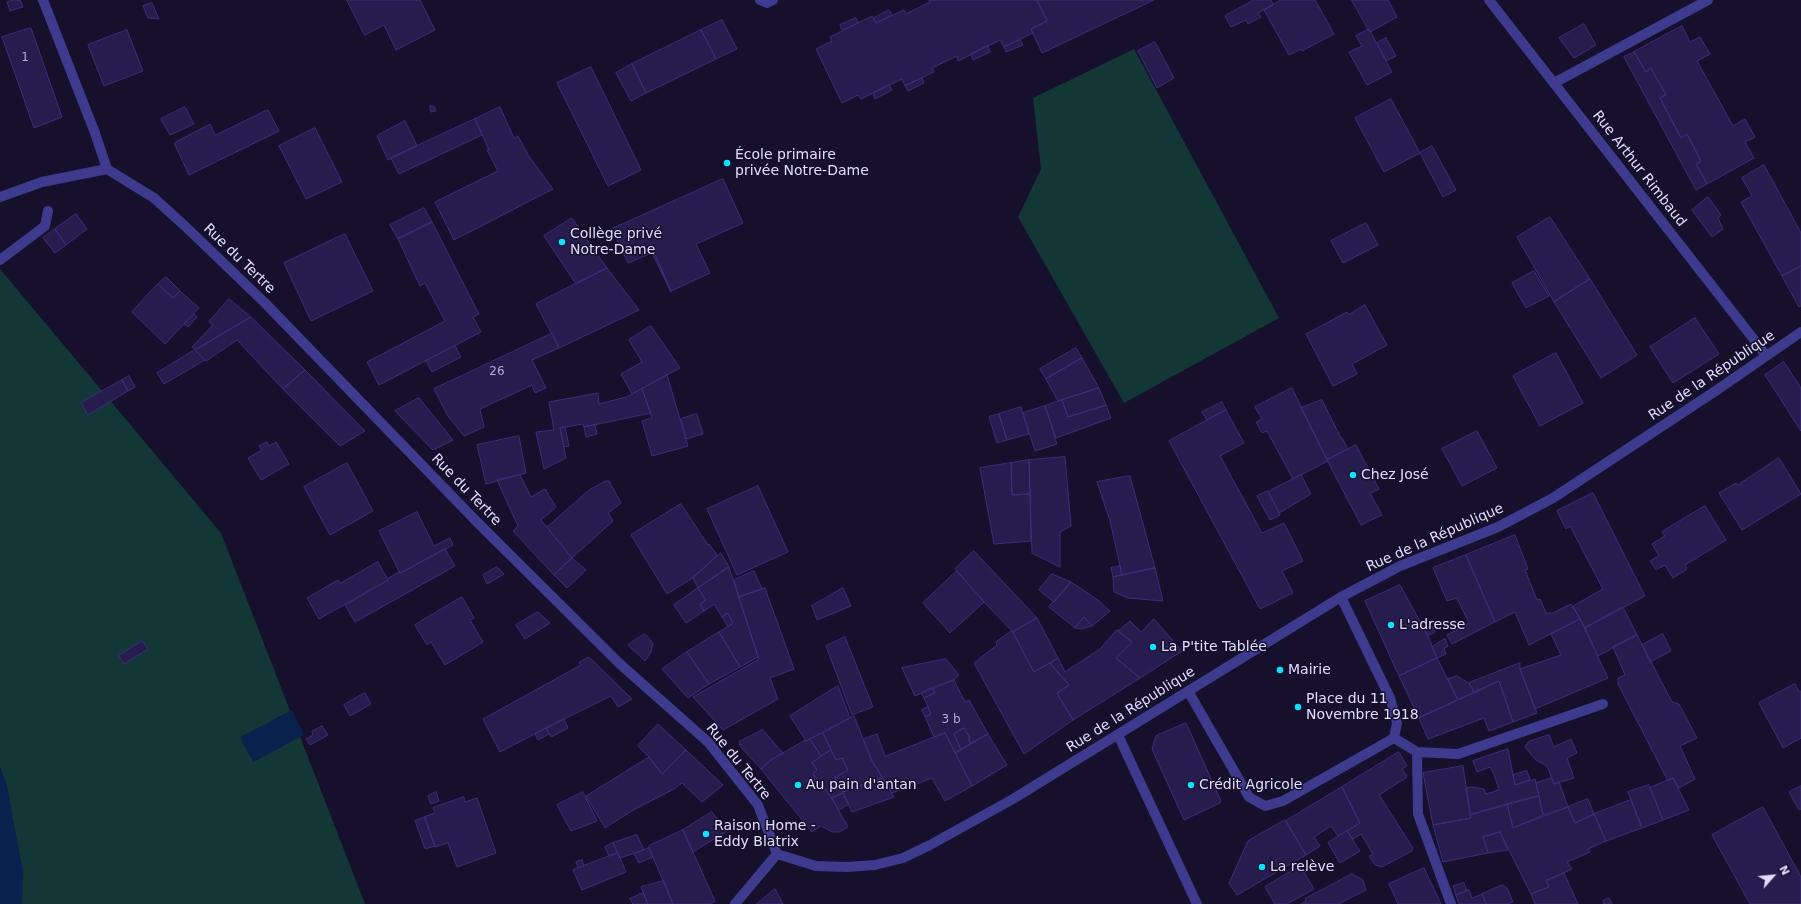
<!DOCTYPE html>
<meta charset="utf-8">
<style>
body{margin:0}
#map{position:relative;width:1801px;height:904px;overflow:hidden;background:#16102c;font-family:"DejaVu Sans",sans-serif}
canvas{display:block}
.north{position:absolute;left:1753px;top:856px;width:40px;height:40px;-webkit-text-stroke:3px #16102c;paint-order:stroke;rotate:63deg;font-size:11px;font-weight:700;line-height:16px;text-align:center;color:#e0dcff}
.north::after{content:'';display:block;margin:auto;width:14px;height:18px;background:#e0dcff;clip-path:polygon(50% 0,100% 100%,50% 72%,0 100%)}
</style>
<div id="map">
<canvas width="1801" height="904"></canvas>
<div class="north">N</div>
</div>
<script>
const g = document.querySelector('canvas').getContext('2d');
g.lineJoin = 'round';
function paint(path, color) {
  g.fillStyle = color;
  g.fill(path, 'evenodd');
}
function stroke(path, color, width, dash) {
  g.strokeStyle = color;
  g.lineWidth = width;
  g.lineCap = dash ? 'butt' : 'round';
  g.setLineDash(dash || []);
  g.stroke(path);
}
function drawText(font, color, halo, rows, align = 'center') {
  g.font = font + ' "DejaVu Sans",sans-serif';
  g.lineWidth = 3;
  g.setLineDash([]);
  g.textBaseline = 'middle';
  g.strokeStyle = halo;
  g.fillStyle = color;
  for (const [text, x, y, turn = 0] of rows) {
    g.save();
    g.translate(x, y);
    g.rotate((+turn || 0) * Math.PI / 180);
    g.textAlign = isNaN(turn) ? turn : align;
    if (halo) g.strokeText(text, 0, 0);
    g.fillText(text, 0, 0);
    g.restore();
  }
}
paint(new Path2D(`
 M1134,49L1279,318L1124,403L1018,217L1041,169L1033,98Z
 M0,269L221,533L365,904H0Z`), '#133736');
paint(new Path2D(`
 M292,710L304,735L253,762L240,737Z
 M0,766L7,786L23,872L22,904H0Z`), '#09214d');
const building = new Path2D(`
 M14,0H20L23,7L10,11L7,2Z
 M347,0H420L435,30L396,50L384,25L365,35Z
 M929,0H1037L1047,21L1031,29L1033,33L1004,47L1000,40L958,61L957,56L932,68L934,72L905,86L902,79L861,99L858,95L842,103L816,49L832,41L830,37L872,16L876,23L904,10L906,14L930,2Z
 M1037,0H1154L1042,53L1031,29L1047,21Z
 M1254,0H1271L1273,5L1258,13L1261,17L1248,24L1246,20L1231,27L1225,16Z
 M1281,0H1315L1334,34L1302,51L1301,49L1289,55L1264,10Z
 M1352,0H1388L1397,17L1370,32Z
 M152,3L159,19L148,18L143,6Z
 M889,10L892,15L876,23L874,18Z
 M856,18L858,23L842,30L840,25Z
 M722,20L737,49L716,59L701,30Z
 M1584,24L1596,45L1574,58L1559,38Z
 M1682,26L1690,42L1700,37L1710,54L1697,61L1733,126L1745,119L1755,137L1745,142L1754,158L1707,184L1696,164L1701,161L1687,134L1681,138L1660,98L1666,95L1651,68L1646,72L1634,52Z
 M31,28L62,117L34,128L2,37Z
 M1369,29L1392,72L1367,85L1349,52L1362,46L1356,36Z
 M127,30L143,71L104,86L88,45Z
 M701,30L716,59L646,93L632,64Z
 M1386,38L1396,56L1386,61L1377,43Z
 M1020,40L1023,45L1006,52L1004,47Z
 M1155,42L1174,78L1157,88L1138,51Z
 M988,46L990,52L973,60L971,54Z
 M1634,52L1646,72L1651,68L1666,95L1660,98L1681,138L1687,134L1701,161L1696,164L1707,184L1696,190L1624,57Z
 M632,64L646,93L631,101L616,73Z
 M591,67L641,170L608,186L557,83Z
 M922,78L924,83L908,91L905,86Z
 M889,85L892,90L875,99L873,93Z
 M1391,99L1420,153L1384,172L1355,118Z
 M430,106H434L436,111L431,112Z
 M185,107L194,124L170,135L161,119Z
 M500,107L514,138L518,136L528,155L553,189L454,240L435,202L498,171L487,150H489L475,119Z
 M268,110L279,131L189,175L174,143L210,124L215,135Z
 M475,119L482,135L399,174L391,158Z
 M405,121L417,146L388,160L377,136Z
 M315,128L342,182L306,199L279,146Z
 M1432,146L1456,190L1443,197L1420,153Z
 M1764,165L1801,233V266L1782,276L1741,202L1752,196L1742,178Z
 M723,179L743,223L696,244L710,273L671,291L654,252L628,263L612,229Z
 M1708,197L1721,215L1718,218L1723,229L1712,237L1692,210Z
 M424,208L432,222L398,239L390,225Z
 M76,214L87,229L66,245L55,229Z
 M1550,217L1590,279L1554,302L1517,237Z
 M572,218L607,268L576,284L544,236Z
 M432,222L479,314L473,317L481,332L379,385L367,362L445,321L425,283L420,286L398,239Z
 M1366,223L1378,245L1343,263L1331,241Z
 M55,229L66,245L55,253L43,238Z
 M345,234L373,291L311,321L284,263Z
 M652,252H654L671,292Z
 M1801,266V306L1799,307L1782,276Z
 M607,268L639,310L559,348L536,304Z
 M1534,271L1549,296L1526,308L1512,283Z
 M166,277L180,291L173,298L158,284Z
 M1590,279L1637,355L1601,378L1554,302Z
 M158,284L173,298L180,291L199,308L165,344L132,312Z
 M229,299L251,317L196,350L192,347L213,325L209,322Z
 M1365,305L1387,345L1352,364L1357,374L1333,386L1306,334L1347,312L1349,314Z
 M194,314L197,317L188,327L184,324Z
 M251,317L305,370L283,389L237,340L206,361L195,350Z
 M1695,318L1719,354L1673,383L1650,347Z
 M651,326L680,368L632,394L621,374L642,362L629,340Z
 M553,333L559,348L532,360L546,388L535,393L532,385L480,409L484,427L464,436L448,416L434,389Z
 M455,346L461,357L432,372L426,361Z
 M1076,348L1082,358L1046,379L1040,369Z
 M195,350L205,360L164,384L157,373Z
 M1556,353L1583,403L1540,426L1513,376Z
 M1082,358L1099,388L1058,401L1046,379Z
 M1784,362L1801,388V431L1765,375Z
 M305,370L365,431L340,446L283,389Z
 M667,375L688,446L652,456L642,421L652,418L642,389Z
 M129,376L135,387L128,391L122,380Z
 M122,380L128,391L88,415L81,403Z
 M1099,388L1106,405L1068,417L1062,400Z
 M1292,388L1328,461L1293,479L1267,431L1262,433L1256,422L1262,419L1255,407Z
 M642,389L651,413L584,427L583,424L560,428L566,458L544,469L536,432L554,430L549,402L598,393L599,404L626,397Z
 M419,398L453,440L433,450L395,411Z
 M1062,400L1068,417L1106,405L1111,418L1056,438L1045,406Z
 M1322,400L1341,438H1342L1348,449L1327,460L1301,408Z
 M1222,402L1226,410L1207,420L1202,412Z
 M1045,406L1057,444L1035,451L1023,413Z
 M1021,407L1029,434L1007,440L999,414Z
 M1226,410L1244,443L1220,456L1262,533L1284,523L1303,561L1282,571L1293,593L1260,609L1169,441Z
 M697,414L703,434L686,439L681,419Z
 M999,414L1007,440L997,443L989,417Z
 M595,425L597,434L586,437L584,427Z
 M565,427L569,446L564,447L560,428Z
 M1477,431L1497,468L1462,486L1442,449Z
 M519,436L526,473L486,484L477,445Z
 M267,442L269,446L276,442L289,464L261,480L248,458L262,450L259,446Z
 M1356,445L1379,489L1370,493L1382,515L1361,525L1327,460Z
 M1065,457L1071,526L1060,532V567L1032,553L1029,460Z
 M1779,458L1801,494L1742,530L1719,493L1736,483L1737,485Z
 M1029,460L1030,494L1012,495L1011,463Z
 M347,463L373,511L330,535L304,487Z
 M1011,463L1012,495L1030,494L1031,541L994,544L980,468Z
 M520,475L531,497L545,489L556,507L541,520L572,558L554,575L513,531L518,526L497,480Z
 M1301,475L1311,494L1279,513L1268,492Z
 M1130,476L1155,568L1122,575L1110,521L1097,482Z
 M606,481H609L621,503L608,513L613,521L572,558L547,527L589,490Z
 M758,486L788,552L737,575L707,509Z
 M1268,491L1280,515L1270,520L1257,496Z
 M1593,493L1645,596L1585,628L1573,606L1603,589L1570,526L1566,529L1557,511Z
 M681,504L708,545L709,544L717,555L693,578L667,594L631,535Z
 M1705,506L1726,540L1685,565L1687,569L1673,578L1665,565L1656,570L1650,561L1659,556L1652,544L1665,536L1662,532Z
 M417,512L434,546L450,538L453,545L400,573L379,531Z
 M1515,535L1528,569L1525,570L1537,600L1540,599L1546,613H1553L1571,604L1580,619L1529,645L1515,612L1495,622L1466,555Z
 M445,549L455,566L355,622L345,605L388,580L387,579L399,572L400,573Z
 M974,551L1037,618L1013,632L984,602L955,569Z
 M721,553L729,567L698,588L693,578Z
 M1466,555L1495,622L1452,644L1447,635L1469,623L1457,598L1447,601L1433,568Z
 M572,558L586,570L567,588L554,575Z
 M378,562L388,580L319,619L307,598L338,580L340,583Z
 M1120,566L1122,575L1113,577L1111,568Z
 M497,567L504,574L487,584L483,575Z
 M729,567L758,657L740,667L719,632L733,623L728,613L722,617L714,604L704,611L700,604L706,600L698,588Z
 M1155,568L1163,601L1128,598L1114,592L1113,577Z
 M754,571L762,589L739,597L734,580Z
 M957,571L984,602L950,633L923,603Z
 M1052,574L1071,582L1054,602L1039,590Z
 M1071,582L1098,600L1110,611L1092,626L1084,617L1075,628L1049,607Z
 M1400,585L1428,636L1437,658L1399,676L1365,601Z
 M698,588L706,600L700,604L704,611L686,623L674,605Z
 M765,588L794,669L770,678L778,699L723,730L693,697L759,659L739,597Z
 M843,588L851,606L817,620L812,606Z
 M462,597L474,618L470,620L483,642L445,665L431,642L427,645L415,625Z
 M1623,607L1637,635L1598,656L1585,628Z
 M538,612L550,623L525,639L516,625Z
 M728,613L733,623L728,627L722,617Z
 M1084,617L1092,626L1081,629L1075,628Z
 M1037,618L1058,658L1034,672L1013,632Z
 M1154,619L1182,651L1140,678L1116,658L1132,642L1118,631L1130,621L1141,632Z
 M1580,619L1608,678L1535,709L1520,669L1561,655L1551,634Z
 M1430,623L1435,632L1428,636L1423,627Z
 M1117,630L1132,642L1116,658L1140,678L1073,720L1057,693L1069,685L1050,663L1058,658L1065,672L1100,649Z
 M1012,631L1034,672L1050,663L1069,685L1057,693L1073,720L1024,754L974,663L997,645L996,642Z
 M719,632L740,667L709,684L687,652Z
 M645,634L653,643L651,652L645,661L628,645Z
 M1663,634L1671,651L1650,662L1642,645Z
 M1637,635L1672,702L1679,704L1697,738L1680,746L1695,779L1679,788L1673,778L1668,781L1618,684V678L1625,675L1613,647Z
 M845,637L873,707L852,715L826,646Z
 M1445,639L1448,646L1444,648L1446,654L1437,658L1432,647Z
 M142,641L148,649L124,664L119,656Z
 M687,652L709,684L688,698L662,669Z
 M589,657L632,699L618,707L611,696L564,719L500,752L483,719L581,665L579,663Z
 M1437,658L1458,700L1419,718L1399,676Z
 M946,659L959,675L954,680L915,696L902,668Z
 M1520,663V669L1537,713L1513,722L1499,681L1474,693L1469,683Z
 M1457,676L1470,684L1474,693L1458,700L1448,679Z
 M954,680L965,702L969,700L988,734L971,744L968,739L970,738L964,728L954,734L961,750L955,753L945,733L934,737L925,717L931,714L924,698L935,693L932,688Z
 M1499,681L1513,722L1489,731L1484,718L1428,739L1419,718Z
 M1795,684L1799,692L1801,691V738L1783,748L1759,703Z
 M838,686L850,718L806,741L790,716Z
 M932,688L935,693L924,698L921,693Z
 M365,693L371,704L350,716L344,705Z
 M928,707L931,714L925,717L922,710Z
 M854,716L872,761L883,778L843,792L835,778L848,770L842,758L836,760L823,733Z
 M564,719L568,728L551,737L546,728Z
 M1186,723L1221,801L1220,803L1184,820L1152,749L1156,736Z
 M658,724L686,750L662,774L649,757L638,746Z
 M322,726L328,735L310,745L306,739L313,735L312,732Z
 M546,728L549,734L538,740L535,734Z
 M964,728L970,738L968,739L971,744L961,750L954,734Z
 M763,730L783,753L771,760L761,769L740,746L739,742Z
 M823,733L831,750L821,756L810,739Z
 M945,733L972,786L945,801L932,778L892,793L872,761L863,739L877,734L885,756Z
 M988,734L1007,765L972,786L955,753Z
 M1549,735L1554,747L1571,739L1577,753L1567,758L1574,778L1554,784L1547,766L1536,760L1525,747L1528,742Z
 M810,739L821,756L812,763L817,770L813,774L831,797L848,827L839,832H832L821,826L812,832L761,769L771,760L805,740L806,741Z
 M1508,749L1515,785L1535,779L1539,796L1470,815L1466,788L1472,787L1484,789L1486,794L1499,790L1494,774L1490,767L1477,772L1473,761Z
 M686,750L723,785L702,802L682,783L674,789L635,809L605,828L586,796L649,757L662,774Z
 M831,750L836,760L842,758L848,770L836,776L835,778L843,793L832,798L813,774L817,770L812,763Z
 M1399,752L1407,766L1402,769L1407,777L1379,795L1413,848L1412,851L1382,867L1375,865L1369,856L1373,854L1361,834L1353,839L1347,831L1360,823L1342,787Z
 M1463,766L1471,818L1433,825L1423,773Z
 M1527,771L1530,780L1515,785L1513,775Z
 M883,778L894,797L852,812L842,792Z
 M1552,778L1554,784L1559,782L1568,807L1543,815L1536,783Z
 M1673,778L1689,810L1663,820L1650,788Z
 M1649,785L1663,820L1642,828L1628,792Z
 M1801,786V809L1799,810L1789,792Z
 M1342,787L1360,823L1338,836L1331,826L1314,837L1320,846L1306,855L1286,821Z
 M436,792L439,801L431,804L428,796Z
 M583,792L597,821L571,831L557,805Z
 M843,793L849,804L839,810L832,798Z
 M1539,796L1543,815L1513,828L1507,804Z
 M464,797L465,802L477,798L496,853L457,867L448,843L435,847L424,817L435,813L433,808Z
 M1588,799L1594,814L1575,823L1568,807Z
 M1631,800L1642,828L1606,841L1594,814Z
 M1507,804L1513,828L1568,807L1575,823L1594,814L1606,841L1588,849L1590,852L1567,862L1572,869L1546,881L1549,887L1531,894L1500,832L1483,837L1488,853L1443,862L1433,825L1471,818L1470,815Z
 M1763,807L1801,877V904H1750L1712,835Z
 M712,812L727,831L693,852L683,830Z
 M425,817L435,846L425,849L415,821Z
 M1285,820L1306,855L1237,895L1229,883L1248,841Z
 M683,830L715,901L711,904H673L649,848V846Z
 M1347,831L1360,851L1340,863L1328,843Z
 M1500,832L1508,850L1488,853L1483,837Z
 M637,835L644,850L620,858L613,843Z
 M613,843L618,853L609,856L605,847Z
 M649,848L653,857L639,863L634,854Z
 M618,853L626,872L582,890L573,870Z
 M582,860L584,866L578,868L576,862Z
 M1300,866L1314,889L1287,904H1275L1265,887Z
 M1424,868L1441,904H1398L1389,884Z
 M1564,873L1578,904H1535L1531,894L1549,887L1546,881Z
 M1352,874L1363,880L1366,890L1340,903V904H1301L1306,901L1305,899Z
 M664,881L673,904H648L641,887Z
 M1464,883L1467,891L1456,895L1453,886Z
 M1503,885L1507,888L1513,902L1507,904H1486L1482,894Z
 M775,889L783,904H757Z
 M1469,890L1472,898L1482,894L1486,904H1459L1456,895Z
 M643,893L648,904H633L630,899Z
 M1609,898L1612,904H1604L1603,901Z`);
paint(building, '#271c4e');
stroke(building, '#3d2d7b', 1);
stroke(new Path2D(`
 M0,260L45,226L48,211`), '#3e3a8d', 10);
stroke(new Path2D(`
 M43,0L95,133L107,169
 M760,0L767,3L773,0
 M1489,0L1766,355
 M1554,83L1708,0
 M107,169L154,198L186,227L265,303L478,523L620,664L708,742L758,805L777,854
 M0,197L42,182L107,169
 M1188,691L1249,797L1265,806L1283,801L1394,738L1397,723L1390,698L1341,597
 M1118,735L1197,904
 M1394,738L1417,752L1418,814L1451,904
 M1417,752L1458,754L1603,704
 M777,854L816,866L847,867L875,865L903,858L930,845L1013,799L1341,597L1400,566L1498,527L1553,498L1717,390L1801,332
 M735,904L777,854`), '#3e3a8d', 10);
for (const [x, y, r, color] of [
 [727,163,4,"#08e3ff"],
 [562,242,4,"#08e3ff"],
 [1353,475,4,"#08e3ff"],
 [1391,625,4,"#08e3ff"],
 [1153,647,4,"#08e3ff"],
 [1280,670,4,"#08e3ff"],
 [1298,707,4,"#08e3ff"],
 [798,785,4,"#08e3ff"],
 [1191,785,4,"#08e3ff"],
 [706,834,4,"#08e3ff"],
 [1262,867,4,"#08e3ff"]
]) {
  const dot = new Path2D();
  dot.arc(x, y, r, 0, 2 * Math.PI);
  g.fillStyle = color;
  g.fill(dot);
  stroke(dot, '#16102c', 1.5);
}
drawText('12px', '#b2acd3', null, [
 ["1",25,58],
 ["26",497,372],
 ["3 b",951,720]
]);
drawText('14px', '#e0dcff', '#16102c', [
 ["École primaire",735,155],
 ["privée Notre-Dame",735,171],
 ["Collège privé",570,234],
 ["Notre-Dame",570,250],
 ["Chez José",1361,475],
 ["L'adresse",1399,625],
 ["La P'tite Tablée",1161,647],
 ["Mairie",1288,670],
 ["Place du 11",1306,699],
 ["Novembre 1918",1306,715],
 ["Au pain d'antan",806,785],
 ["Crédit Agricole",1199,785],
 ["Raison Home -",714,826],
 ["Eddy Blatrix",714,842],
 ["La relève",1270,867]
], 'left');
drawText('14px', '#e0dcff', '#16102c', [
 ["Rue Arthur Rimbaud",1639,169,52],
 ["Rue du Tertre",239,259,44],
 ["Rue de la République",1712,376,-34],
 ["Rue du Tertre",466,490,46],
 ["Rue de la République",1435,538,-24],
 ["Rue de la République",1131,710,-32],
 ["Rue du Tertre",738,762,51]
]);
</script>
